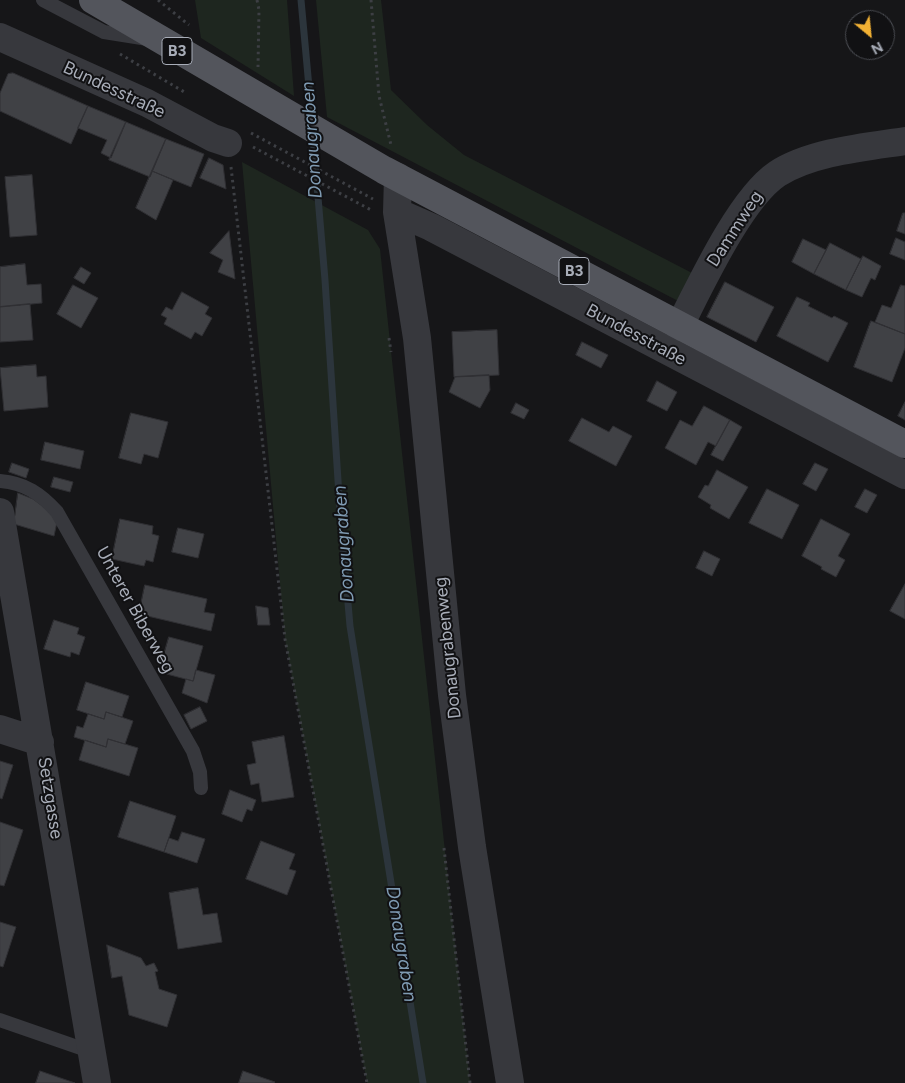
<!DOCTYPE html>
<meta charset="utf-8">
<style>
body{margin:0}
#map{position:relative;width:905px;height:1083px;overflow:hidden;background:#161618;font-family:Figtree,sans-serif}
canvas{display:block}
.north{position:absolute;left:845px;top:10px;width:50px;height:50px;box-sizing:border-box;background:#111113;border:1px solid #4d4f55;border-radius:50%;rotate:152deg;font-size:14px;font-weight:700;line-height:20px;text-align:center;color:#a8adb8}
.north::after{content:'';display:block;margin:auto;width:18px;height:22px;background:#f2b134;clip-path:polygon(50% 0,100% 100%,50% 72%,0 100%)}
</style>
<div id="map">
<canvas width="905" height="1083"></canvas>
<div class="north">N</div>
</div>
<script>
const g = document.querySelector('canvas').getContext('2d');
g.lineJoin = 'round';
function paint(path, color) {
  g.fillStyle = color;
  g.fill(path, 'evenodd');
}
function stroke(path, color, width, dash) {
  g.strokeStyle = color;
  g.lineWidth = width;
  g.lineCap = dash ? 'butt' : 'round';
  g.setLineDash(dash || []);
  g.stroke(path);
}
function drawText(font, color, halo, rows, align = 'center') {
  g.font = font + ' Figtree,sans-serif';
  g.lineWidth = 4;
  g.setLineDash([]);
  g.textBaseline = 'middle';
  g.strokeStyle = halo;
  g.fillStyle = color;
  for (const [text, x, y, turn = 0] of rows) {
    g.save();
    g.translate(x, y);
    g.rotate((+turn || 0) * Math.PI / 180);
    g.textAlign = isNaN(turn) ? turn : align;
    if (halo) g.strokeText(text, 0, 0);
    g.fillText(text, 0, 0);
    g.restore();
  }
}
paint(new Path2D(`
 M195,0H287L294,96L201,38Z
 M316,0H381L391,90L427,125L464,155L694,274L680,302L327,117Z
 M242,162L368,230L380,249L470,1083H367L285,639Z`), '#1e261f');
stroke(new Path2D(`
 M301,0L312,120
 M313,138L325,280L340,511L350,626L423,1083`), '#2c353c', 7);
const building = new Path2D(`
 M13,73L88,106L71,144L0,111V93L8,74Z
 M88,106L126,122L111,158L101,153L107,140L78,128Z
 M126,122L166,139L150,177L109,160Z
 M166,139L204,154L191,187L152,171Z
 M209,158L223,165L226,189L200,178Z
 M152,171L173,180L156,220L136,208Z
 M32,175L37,235L10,237L5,177Z
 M903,213H905V234L897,231Z
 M229,231L235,279L218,272L223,260L210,253Z
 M896,238L905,242V260L890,254Z
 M803,239L826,250L814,274L792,262Z
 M830,243L861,259L846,290L814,274Z
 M863,256L881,266L875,280L871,278L862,297L846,290Z
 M25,264L27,285L41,284L42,303L0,307V267Z
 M81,267L91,273L84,284L74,278Z
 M725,282L774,307L756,342L707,317Z
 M73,285L98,298L81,328L57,314Z
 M901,285L905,286V334L875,322L882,305L891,308Z
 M182,292L209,307L205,314L212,318L202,336L195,332L191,339L164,324L167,318L161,315L166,307L172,310Z
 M797,297L810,303L808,306L832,318L834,316L848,323L828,362L777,336Z
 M30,304L33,340L0,342V307Z
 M871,321L905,334V348L892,382L854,367Z
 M497,330L499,375L454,377L452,332Z
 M582,342L608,355L601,368L576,355Z
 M36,365L37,377L46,376L48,407L4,411L0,368Z
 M489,375L490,390L480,408L449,392L455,377Z
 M657,381L677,392L667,411L647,401Z
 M905,402V420L898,416Z
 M516,403L529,410L524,419L511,413Z
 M704,406L730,420L716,446L708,442L696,465L665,448L680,420L692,426Z
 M131,413L168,422L158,458L144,454L141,464L119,458Z
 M582,418L609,432L613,426L632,436L616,466L569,441Z
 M730,420L742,427L723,461L711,455Z
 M45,442L84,451L80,469L41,460Z
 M12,463L29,469L26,478L9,472Z
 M815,463L828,469L816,491L803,484Z
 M717,470L748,487L729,519L710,508L711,505L698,497L705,485L708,486Z
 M54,477L73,482L70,492L51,487Z
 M767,489L799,505L782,539L749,523Z
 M865,489L877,495L867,513L855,507Z
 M18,493L33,499L49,511L57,522L54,536L14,524Z
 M120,519L153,526L152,534L159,536L153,562L146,560L144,566L112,559Z
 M821,519L850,534L838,556L845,560L836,577L821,569L822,567L802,556Z
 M178,528L204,534L198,558L172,552Z
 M704,551L720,559L712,576L696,568Z
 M905,584V619L890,611Z
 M145,585L207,599L204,612L215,614L211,631L139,614Z
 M256,606L268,608L270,625H258Z
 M54,620L79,628L77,634L85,637L79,655L71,652L70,657L44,649Z
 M169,637L203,646L193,681L159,672Z
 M196,670L215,675L207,703L182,693L186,679L193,681Z
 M86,682L129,696L122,717L106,712L104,719L77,710Z
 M200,707L207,721L191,729L184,715Z
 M106,712L133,721L125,744L108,739L106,747L74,737L77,726L83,728L88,714L104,719Z
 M284,736L294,797L262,802L259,783L251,785L247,765L256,763L252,742Z
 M108,739L138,748L129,776L79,760L85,740L106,747Z
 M0,761L13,765L2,799L0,798Z
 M230,790L256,800L252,811L247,809L242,822L222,814Z
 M130,801L176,816L164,852L118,837Z
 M0,822L23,830L4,886L0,885Z
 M182,832L205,839L197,863L164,852L169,838L178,841Z
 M261,841L295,854L289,869L296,871L287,895L246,879Z
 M198,888L203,915L217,913L222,942L178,949L169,893Z
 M0,922L16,927L3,967L0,966Z
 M107,945L141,958L146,966L154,963L158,971L155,972L159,989L177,995L167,1027L129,1015L122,976L112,978Z
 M40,1071L75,1083H36Z
 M243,1071L275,1082L274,1083H239Z`);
paint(building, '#404145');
stroke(building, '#303034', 1);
stroke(new Path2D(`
 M158,0L189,25
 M257,0L259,10L258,67
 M371,0L379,96L391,145
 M120,54L186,93
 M251,133L373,199
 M253,147L373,211
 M231,167L285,639L367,1083
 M389,338L391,352
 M444,848L470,1083`), '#3d3f44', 3, [2.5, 4]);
stroke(new Path2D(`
 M43,0L104,32L148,39
 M0,481C25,483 41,494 57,512L193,751L200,772L201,788
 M0,1020L92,1052`), '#37383d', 14);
stroke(new Path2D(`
 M0,37L147,103L213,138L228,143
 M398,177L397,212L417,338L452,695L472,847L510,1083
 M397,212L431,227L905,475
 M679,327C700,286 740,199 777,174C811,152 865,147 905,141
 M0,512L97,1083
 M0,729L40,742`), '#37383d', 28);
stroke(new Path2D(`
 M93,0L384,170L905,444`), '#53555c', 28);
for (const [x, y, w] of [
 [177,51,30],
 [574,271,30]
]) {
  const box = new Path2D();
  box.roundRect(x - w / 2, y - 13.5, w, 27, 4);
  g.fillStyle = '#111113';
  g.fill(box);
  stroke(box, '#a8adb8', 1);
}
drawText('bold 16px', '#a8adb8', null, [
 ["B3",177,51],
 ["B3",574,271]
]);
drawText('18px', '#a8adb8', '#111113', [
 ["Bundesstraße",114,90,25],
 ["Dammweg",735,229,-57],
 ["Bundesstraße",636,335,28],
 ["Unterer Biberweg",135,610,61],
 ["Donaugrabenweg",448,648,-96],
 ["Setzgasse",50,798,81]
]);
drawText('italic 19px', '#7f9bb3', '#111113', [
 ["Donaugraben",312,140,-94],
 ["Donaugraben",344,544,-94],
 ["Donaugraben",401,944,81]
]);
</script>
